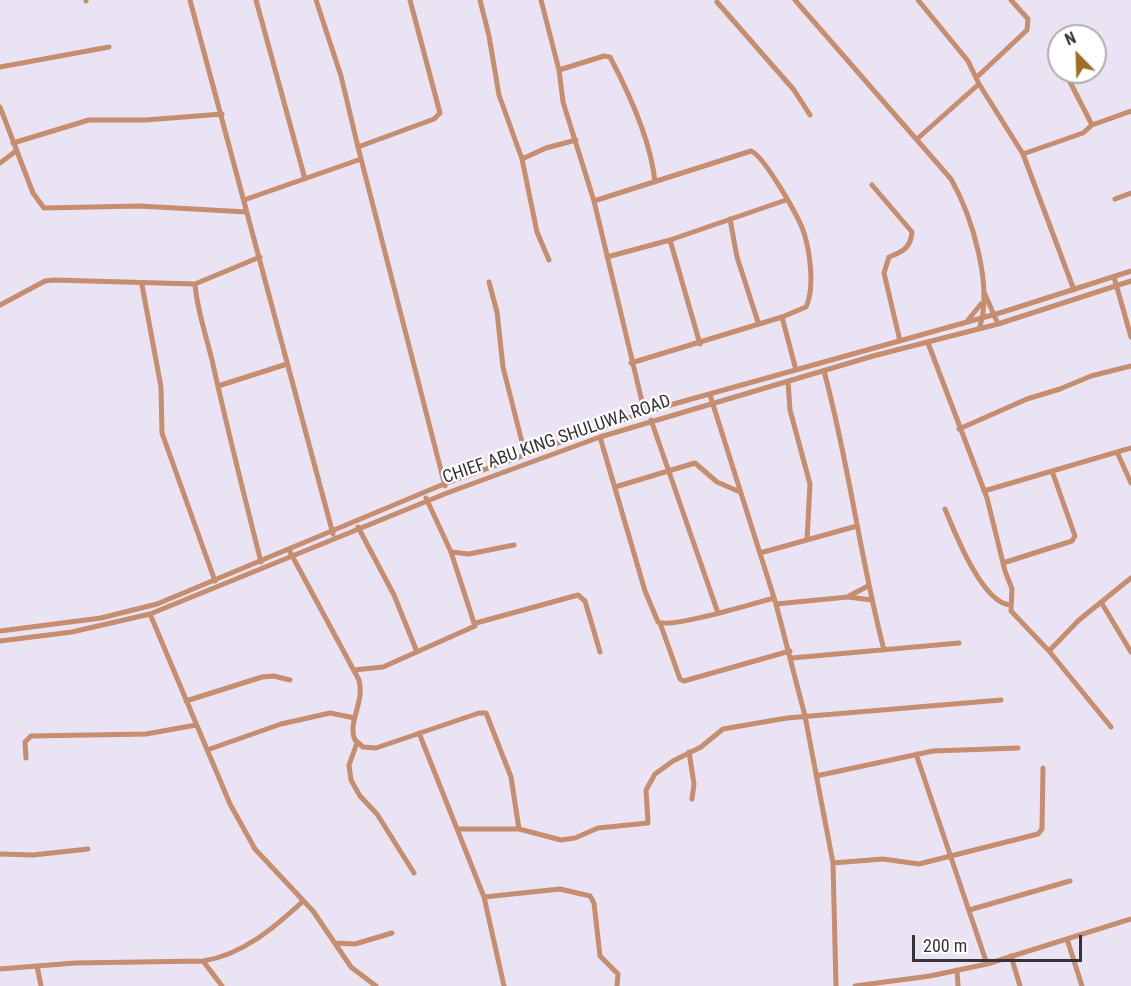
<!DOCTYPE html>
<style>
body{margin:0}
#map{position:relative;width:1131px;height:986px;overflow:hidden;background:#e9e3f3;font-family:"Roboto Condensed",sans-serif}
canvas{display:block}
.north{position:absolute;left:1047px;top:24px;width:60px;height:60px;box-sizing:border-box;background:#fff;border:2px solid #afaeb0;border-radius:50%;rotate:337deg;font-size:16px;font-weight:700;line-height:24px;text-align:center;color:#36343a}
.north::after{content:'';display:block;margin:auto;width:21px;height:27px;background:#a06d24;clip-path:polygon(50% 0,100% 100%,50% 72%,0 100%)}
.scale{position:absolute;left:912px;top:935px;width:170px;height:27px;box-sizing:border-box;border:3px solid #36343a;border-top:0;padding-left:8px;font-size:18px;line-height:21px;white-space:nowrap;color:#36343a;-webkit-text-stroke:4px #fff;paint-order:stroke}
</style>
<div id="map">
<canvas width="1131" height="986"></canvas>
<div class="north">N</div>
<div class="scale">200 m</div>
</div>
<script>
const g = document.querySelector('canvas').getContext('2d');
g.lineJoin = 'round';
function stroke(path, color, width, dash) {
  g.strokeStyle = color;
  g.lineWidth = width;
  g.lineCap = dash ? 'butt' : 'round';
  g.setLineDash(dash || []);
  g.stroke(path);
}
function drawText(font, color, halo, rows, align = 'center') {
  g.font = font + ' "Roboto Condensed",sans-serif';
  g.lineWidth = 4.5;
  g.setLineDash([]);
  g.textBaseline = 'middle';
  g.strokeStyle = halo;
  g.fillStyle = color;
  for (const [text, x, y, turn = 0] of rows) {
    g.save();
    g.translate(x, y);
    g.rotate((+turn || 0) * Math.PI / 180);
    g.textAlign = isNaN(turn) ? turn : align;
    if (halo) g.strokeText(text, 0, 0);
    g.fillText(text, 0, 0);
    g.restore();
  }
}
stroke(new Path2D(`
 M86,0V1
 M190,0L333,534
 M256,0L305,179
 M316,0L341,76L358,147L434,119L440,113L410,0
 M480,0L489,36L499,95L522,159L537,232L549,260
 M541,0L559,70L563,102L594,201L645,414
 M795,0L951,179C972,216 994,288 979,329
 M717,2L794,90L810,115
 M1095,57L1103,52
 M0,67L109,47
 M559,70L604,56L610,57C629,93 651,142 655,182
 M1065,72L1092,125
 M977,77L1027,30L1028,19L1011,0
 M979,84L1023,154L1074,290
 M0,107L33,193L44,208L139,206L247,212
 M917,139L979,84L968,61L918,0
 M13,143L89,120H146L222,114
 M358,147L445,486
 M1023,154L1083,133L1092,125L1131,111
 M522,159L546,148L576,140
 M0,163L16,151
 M872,185L912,232C911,248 902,252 889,257L884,273L900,341
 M1115,199L1131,193
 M244,200L361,159
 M594,201L751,151C764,156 799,217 804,233C810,252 815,288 806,307L782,317L631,363
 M730,219L737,257L758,322
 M670,240L700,344
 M607,257L670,240L786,200
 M1114,277L1131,337
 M489,282L497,312L503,367L525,454
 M195,284C197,310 206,335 212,360C227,428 244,495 261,562
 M142,285L161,387L162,433L215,581
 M984,292L998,324
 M0,305L45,281L54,280L195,284L260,257
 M782,317L796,370
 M968,320L981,304
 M928,343L987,498L1005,571L1012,589L1011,611L1049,651L1111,727
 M824,371C849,463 860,558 884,650
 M788,381L790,410L810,484L807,540
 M218,386L287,364
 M710,395L776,604L805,716L833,863L836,986
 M651,420L718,613
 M959,429L1027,399L1060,389L1091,376L1131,366
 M600,437L645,591L658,622C671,629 755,603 774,598
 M1117,452L1131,483
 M615,487L695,463L717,482L740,492
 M984,491L1131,448
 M945,509C955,533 982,603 1010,605
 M358,527L394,595L417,652
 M289,550L359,680C365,702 347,723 355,740L363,747L376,748L479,713H486L511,777L519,829
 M451,552L469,554L514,545
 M760,553L857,526
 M1003,563L1072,541L1075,536L1052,471
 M849,596L868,586
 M1101,602L1131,652
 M776,604L848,597L872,600
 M150,614L230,804L255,849L313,911L351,967L376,986
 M476,623L578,595L585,601L600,652
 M660,623L680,679L684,681L790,651
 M0,631L101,618L157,604L444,484L645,412L1003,312L1131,271
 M0,641L72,632L150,614L447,493L600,437L873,356L998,324L1131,281
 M1049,651L1079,620L1131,578
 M792,658L959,643
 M354,670L383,667L475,626L451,552L426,498
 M186,701L262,677L274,676L290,680
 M419,733L484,897L504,986
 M357,743L349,765L351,780L360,796L377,814L414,873
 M207,750L281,724L330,713L355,718
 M689,752L694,784L692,799
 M916,754L987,964
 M26,758L25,742L31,736L146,734L196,725
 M816,776L933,751L1018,748
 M459,829H519L561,840L575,838L598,828L648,823L646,790L655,774L673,761L701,747L723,729L787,718L1001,700
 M0,854L33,855L88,849
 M833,863L883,859L919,864L1038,834L1042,829L1043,768
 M484,897L560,889L590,896L594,903L600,956L618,974L617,986
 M969,910L1070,881
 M1067,939L1082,986
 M335,943L355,944L392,933
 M1011,956L1020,986
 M203,961C242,955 274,928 302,902
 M37,966L41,986
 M0,969L75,963L203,961L222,986
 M957,970L958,986
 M855,986L930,976L987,964L1131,919`), '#c68d6e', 5);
drawText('18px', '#36343a', '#fff', [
 ["CHIEF ABU KING SHULUWA ROAD",557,440,-19]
]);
</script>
